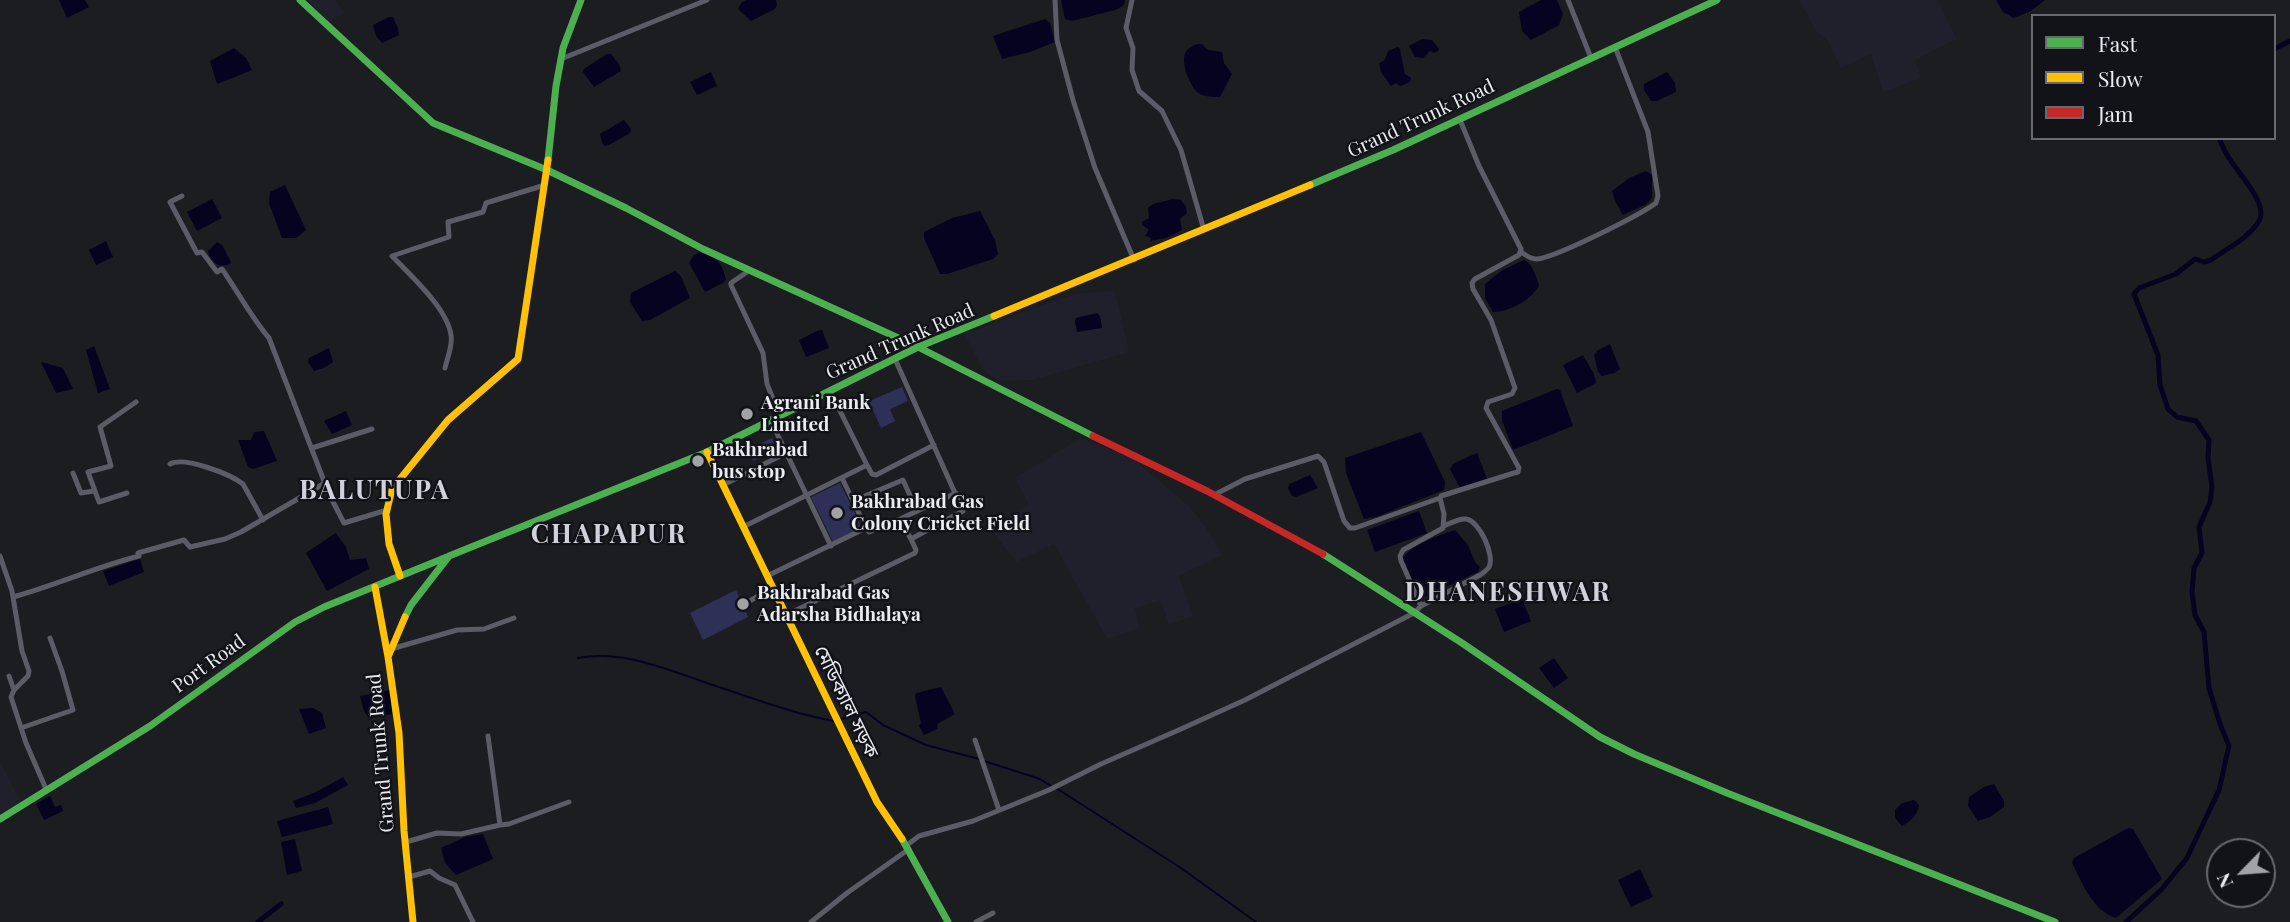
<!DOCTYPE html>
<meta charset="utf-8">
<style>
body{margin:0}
#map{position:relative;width:2290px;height:922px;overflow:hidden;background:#1c1d21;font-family:"Playfair Display",serif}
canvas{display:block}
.legend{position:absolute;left:2031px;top:14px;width:245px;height:126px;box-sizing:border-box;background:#121319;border:2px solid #68696f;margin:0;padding:9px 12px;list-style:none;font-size:21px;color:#eaebef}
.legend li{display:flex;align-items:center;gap:14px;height:35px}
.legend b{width:35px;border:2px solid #68696f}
.north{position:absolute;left:2206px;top:838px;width:70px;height:70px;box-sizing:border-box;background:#121319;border:2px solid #68696f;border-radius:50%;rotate:245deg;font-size:19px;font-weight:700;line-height:28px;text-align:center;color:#eaebef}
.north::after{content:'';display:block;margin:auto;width:24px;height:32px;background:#a2a3a7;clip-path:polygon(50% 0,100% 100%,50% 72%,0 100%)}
</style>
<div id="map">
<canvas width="2290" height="922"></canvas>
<ul class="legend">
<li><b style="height:9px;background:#4caf50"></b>Fast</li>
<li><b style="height:9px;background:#ffc107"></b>Slow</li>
<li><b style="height:9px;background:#c62828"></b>Jam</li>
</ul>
<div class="north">N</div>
</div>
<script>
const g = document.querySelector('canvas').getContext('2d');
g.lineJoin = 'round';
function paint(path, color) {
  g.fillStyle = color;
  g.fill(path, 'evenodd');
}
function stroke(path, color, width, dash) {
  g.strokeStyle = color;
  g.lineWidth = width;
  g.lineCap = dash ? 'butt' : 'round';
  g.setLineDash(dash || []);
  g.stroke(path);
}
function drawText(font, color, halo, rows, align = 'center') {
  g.font = font + ' "Playfair Display","Noto Sans Bengali",serif';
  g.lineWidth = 5;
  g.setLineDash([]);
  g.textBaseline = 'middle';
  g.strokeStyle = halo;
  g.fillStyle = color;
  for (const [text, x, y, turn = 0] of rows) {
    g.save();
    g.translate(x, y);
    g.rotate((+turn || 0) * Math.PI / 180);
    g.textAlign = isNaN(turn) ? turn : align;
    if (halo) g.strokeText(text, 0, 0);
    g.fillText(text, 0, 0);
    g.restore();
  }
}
paint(new Path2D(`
 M307,0H336L344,13L329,22Z
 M1799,0H1938L1957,39L1915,60L1921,78L1883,92L1871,54L1841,68L1828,41L1817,32Z
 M1115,291L1129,352L1032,380L999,381L983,370L964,334L1060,299L1081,293Z
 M1081,438L1134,459L1189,506L1205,526L1222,555L1179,576L1193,616L1169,625L1161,600L1135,608L1139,628L1107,639L1054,544L1016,562L990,528L1029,505L1015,478Z
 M0,762L21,802L0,816Z`), '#1f202b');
paint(new Path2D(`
 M902,387L908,401L890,409L895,421L881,428L869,401Z
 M772,438L778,450L753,461L748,449Z
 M840,483L862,528L833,542L811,497Z
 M736,590L748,617L703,640L690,613Z`), '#2f3058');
paint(new Path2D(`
 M59,0H85L89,7L67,18Z
 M746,0H776L777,5L775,9L751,21L738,9L741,3Z
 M1061,0H1125C1125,6 1120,8 1115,10L1072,21L1065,19Z
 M1541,0H1557L1563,14L1559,25L1531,40L1522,31L1519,12Z
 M1996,0H2045L2031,11L2014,18L2003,12Z
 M389,17H393L398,29L399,35L382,43L376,36L373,25Z
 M1045,19L1050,23L1055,42L1030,52L1002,59L993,36Z
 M1422,39L1432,40L1439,49L1438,51L1434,53L1430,51L1423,58L1415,57L1409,46Z
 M1198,44H1202L1208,50L1222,52L1224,63L1232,74L1220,97C1213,97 1203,97 1197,92C1190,85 1181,64 1185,54C1187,48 1192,46 1198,44Z
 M1398,47L1400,50L1405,74L1411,78L1410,82L1400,86L1396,83L1391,86L1381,72L1379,63L1384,61L1388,51Z
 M234,48L246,58L252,70L217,84L210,61Z
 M607,54H611L619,64L621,71L594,87L583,72L584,69Z
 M711,72L717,86L697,95L690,82Z
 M1667,72L1675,83L1676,92L1657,101H1651L1644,90V84Z
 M624,120L631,129L630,133L609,145L605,146L602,143L600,134Z
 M1646,171L1652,175V198L1645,205L1623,215L1616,203L1612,191L1629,178Z
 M285,185L306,230L296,238H282L269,203L270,192Z
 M212,199L222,218L197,231L187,212Z
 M1173,199L1181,200L1186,207L1187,213L1180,219L1182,230L1166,238L1150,241L1151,238L1145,236L1148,231V229L1142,225V222L1149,218L1148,208L1153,204Z
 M980,211L995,240L998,254L993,259L947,274H940L924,238V232L952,218Z
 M106,241L113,257L96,265L89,250Z
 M217,242L223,246L231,263C220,270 211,262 208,251Z
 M700,252C716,257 723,263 726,280L723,283L705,292L689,263L693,256Z
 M1524,260C1533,264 1536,277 1539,285C1532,300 1509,312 1493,312L1485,298V284L1501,271Z
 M675,271L681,276L690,298L650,320L642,321L630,302L631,293Z
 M1097,313L1100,316L1102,328L1077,332L1075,322L1076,318Z
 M819,330H822L829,348L806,357L799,340Z
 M1610,344L1620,369L1614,373L1602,376L1598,372L1594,355L1598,350Z
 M94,346L110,389L98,393L86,350Z
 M329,348L333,362L324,368L314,371L308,362L309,358Z
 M1583,355L1594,374L1596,383L1577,393L1563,365Z
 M41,362L63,368L73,389L56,393Z
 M1557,389L1560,390L1573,426L1513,450L1502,420V411Z
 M346,411L352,425L332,434L324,421Z
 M264,431L277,461L253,469L248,467L238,440H251L254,432Z
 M1421,432L1445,482L1444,490L1376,517L1364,519L1346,473L1345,458Z
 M1477,453L1487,479L1460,488L1450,469L1454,463Z
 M1310,475L1318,488L1296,497L1292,496L1288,488L1289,484Z
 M1419,511L1427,533L1375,552L1367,530Z
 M1455,530L1468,545L1475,562L1480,567L1478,572L1420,599L1403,558C1414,543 1438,536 1455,530Z
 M336,533L346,547L350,560L366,558L369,569L327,591L306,553Z
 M140,559L144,572L109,586L103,571Z
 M1522,599L1531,621L1504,632L1495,609Z
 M1554,658L1568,678L1554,688L1539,668Z
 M941,687L955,714L937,724L938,729L924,735L919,726L921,723L915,697L916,693Z
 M390,690L392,714L369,718L364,711L360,696Z
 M313,708L322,713L326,728L309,734L299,709Z
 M343,777L348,785L315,803L296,808L293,801L316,792Z
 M1994,784L2004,801V807L1990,817L1978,821L1968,806L1969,797L1984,787Z
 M50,796L55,807L61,805L63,811L44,820L36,804Z
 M1914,800L1919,805C1918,815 1910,822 1902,826L1895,818V810L1902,803Z
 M328,807L333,824L282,837L277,821Z
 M2128,828L2133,829L2162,879L2116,918C2092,910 2083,884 2072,863L2074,858Z
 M483,834L493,859L456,875L445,863L441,848L465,837Z
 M295,839L302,871L287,875L281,842Z
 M1640,869L1653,897L1631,907L1618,880Z`), '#060321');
stroke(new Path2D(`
 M578,658C621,650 664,668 704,682C747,696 790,713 834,721
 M839,720L866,712L883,725L926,745L979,759
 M984,761L1040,779L1051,786
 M1056,788L1181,868L1256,922`), '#060321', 2);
stroke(new Path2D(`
 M2274,49L2290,41
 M258,922L281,904
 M2126,922L2161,890L2187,858L2219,790L2229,746L2220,724L2209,688L2204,632L2195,615L2192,592L2194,568L2202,553L2199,527L2210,502L2212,487L2208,458L2209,440L2196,421L2177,417L2168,409L2160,385L2158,355L2134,294L2139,288L2176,274L2195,259L2204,262L2211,260C2226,249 2249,238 2259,221C2269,204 2238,173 2229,158C2225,152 2222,145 2219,138`), '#060321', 5);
stroke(new Path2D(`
 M1055,0L1057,40L1073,100L1095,168L1134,260
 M1132,0L1126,28L1133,48L1132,70L1139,91L1162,111L1181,150L1204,230
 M1568,0L1591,58
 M561,59L707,0
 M182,196L170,202L197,253L202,252L217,272L222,269C238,292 251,317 269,338L329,494L344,523L387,510
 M1521,252C1526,255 1530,259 1536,259C1553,259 1640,215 1656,203L1658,196L1648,132L1615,47
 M750,270L731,283V285L763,353L767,384L779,414
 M445,368C447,359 453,345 451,335C447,308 411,276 392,256L449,237L448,222L483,212L486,203L545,185
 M770,419L831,546
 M312,448L372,429
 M170,464C184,456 230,474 243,484L263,520
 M867,465L872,474L876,475L934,445
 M73,473L81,493L94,491
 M723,485L786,453
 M127,493L99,502L88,472L111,466L100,427L136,402
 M1214,495L1245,479L1318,456L1324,462L1344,521L1350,528H1355L1440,498
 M853,501L903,480L917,511
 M900,519L956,493
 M743,527L867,465L830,391
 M866,528L869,532L900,519L911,539L963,511L895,359
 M0,556L12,591L22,651L29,671L28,676L14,690
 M767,576L866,528L842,478
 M13,597C56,585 96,567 139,556L138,553L184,540L190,547L225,539L241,532L325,483
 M746,603L773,588
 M1421,606L1401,561L1400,556L1403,550L1443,528L1444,514L1440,498L1441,496L1514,473L1518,472L1519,468L1486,408L1488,402L1512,394L1515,388L1491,320L1473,289L1472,283L1475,279L1519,255L1521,249L1479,166L1460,120
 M786,615L915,553L916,550L911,539
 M391,649L457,630L484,629L514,618
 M9,676L14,690L11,697L26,743L46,789
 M21,728L73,710L62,671L50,638
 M975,740L999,810
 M500,825L509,824L569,802
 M406,842L437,833L461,834L500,825L488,736
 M907,845L919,836L973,821L1049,790L1101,764L1181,729L1245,700L1414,613L1421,606L1480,575C1482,574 1488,569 1489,567C1495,556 1480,521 1466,519C1459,518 1451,523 1444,526
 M409,877L430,871L439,878L455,885L473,922
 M811,922L847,893L909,849
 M976,922L993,913`), '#5b5c65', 5);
stroke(new Path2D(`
 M300,0L433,123L547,170L626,208L703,249L918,347L1093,436
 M548,160L556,86L563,48L581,0
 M1310,185L1393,150L1717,0
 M1323,554L1462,643L1600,737L1634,754L1727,793L2055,922
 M405,617L411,605L449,556L707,452L918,347L994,316
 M0,819L150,726L295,622L324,607L447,557
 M902,839L948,922`), '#4caf50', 7);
stroke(new Path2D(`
 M994,316L1310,185
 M707,452L877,802L902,839
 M400,576L389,544L386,514L392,489L448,420L518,359L548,160
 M375,587L388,657
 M405,617L388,657L399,733L404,831L413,922`), '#ffc107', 7);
stroke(new Path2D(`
 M1093,436L1207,491L1323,554`), '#c62828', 7);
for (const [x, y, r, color] of [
 [747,414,7,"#a2a3a7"],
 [698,461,7,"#a2a3a7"],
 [837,513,7,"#a2a3a7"],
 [743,604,7,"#a2a3a7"]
]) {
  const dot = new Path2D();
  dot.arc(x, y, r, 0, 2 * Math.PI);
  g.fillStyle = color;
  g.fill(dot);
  stroke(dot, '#121319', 2.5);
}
drawText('19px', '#eaebef', '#121319', [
 ["Grand Trunk Road",1421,119,-25],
 ["Grand Trunk Road",900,342,-24],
 ["Port Road",209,664,-36],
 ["মেডিক্যাল সড়ক",846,702,64],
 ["Grand Trunk Road",381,753,-95]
]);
drawText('bold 19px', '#eaebef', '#121319', [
 ["Agrani Bank",761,403],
 ["Limited",761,425],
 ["Bakhrabad",712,450],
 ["bus stop",712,472],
 ["Bakhrabad Gas",851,502],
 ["Colony Cricket Field",851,524],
 ["Bakhrabad Gas",757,593],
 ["Adarsha Bidhalaya",757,615]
], 'left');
g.letterSpacing = '2px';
drawText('bold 26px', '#d0d1da', '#121319', [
 ["BALUTUPA",375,491],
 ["CHAPAPUR",609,535],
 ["DHANESHWAR",1508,593]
]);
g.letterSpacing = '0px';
</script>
